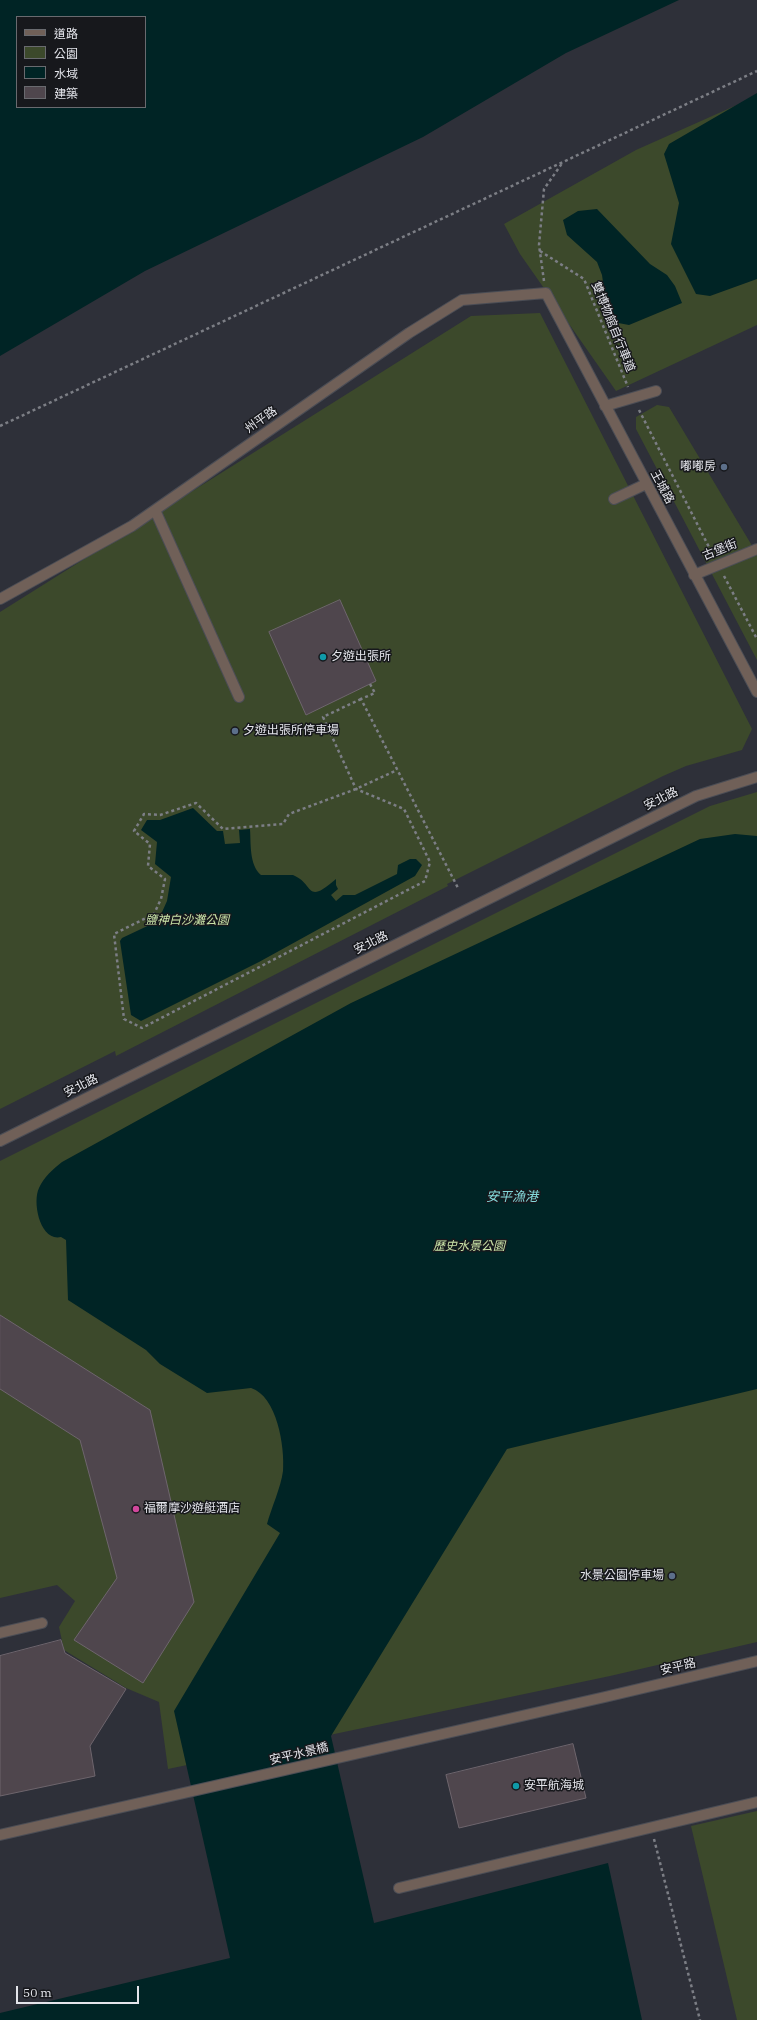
<!DOCTYPE html>
<meta charset="utf-8">
<style>
body{margin:0}
#map{position:relative;width:757px;height:2020px;overflow:hidden;background:#2e3039;font-family:"IBM Plex Serif","Noto Sans TC",serif}
canvas{display:block}
.legend{position:absolute;left:16px;top:16px;width:130px;height:92px;box-sizing:border-box;background:#17181c;border:1px solid #696a6f;margin:0;padding:5px 7px;list-style:none;font-size:12px;color:#e4e5eb}
.legend li{display:flex;align-items:center;gap:8px;height:20px}
.legend b{width:20px;border:1px solid #696a6f}
.scale{position:absolute;left:16px;top:1986px;width:123px;height:18px;box-sizing:border-box;border:2px solid #e4e5eb;border-top:0;padding-left:5px;font-size:12px;line-height:14px;white-space:nowrap;color:#e4e5eb;-webkit-text-stroke:3px #17181c;paint-order:stroke}
</style>
<div id="map">
<canvas width="757" height="2020"></canvas>
<ul class="legend">
<li><b style="height:5px;background:#706058"></b>道路</li>
<li><b style="height:11px;background:#3c492b"></b>公園</li>
<li><b style="height:11px;background:#002425"></b>水域</li>
<li><b style="height:11px;background:#4f464d"></b>建築</li>
</ul>
<div class="scale">50 m</div>
</div>
<script>
const g = document.querySelector('canvas').getContext('2d');
g.lineJoin = 'round';
function paint(path, color) {
  g.fillStyle = color;
  g.fill(path, 'evenodd');
}
function stroke(path, color, width, dash) {
  g.strokeStyle = color;
  g.lineWidth = width;
  g.lineCap = dash ? 'butt' : 'round';
  g.setLineDash(dash || []);
  g.stroke(path);
}
function drawText(font, color, halo, rows, align = 'center') {
  g.font = font + ' "IBM Plex Serif","Noto Sans TC",serif';
  g.lineWidth = 3;
  g.setLineDash([]);
  g.textBaseline = 'middle';
  g.strokeStyle = halo;
  g.fillStyle = color;
  for (const [text, x, y, turn = 0] of rows) {
    g.save();
    g.translate(x, y);
    g.rotate((+turn || 0) * Math.PI / 180);
    g.textAlign = isNaN(turn) ? turn : align;
    if (halo) g.strokeText(text, 0, 0);
    g.fillText(text, 0, 0);
    g.restore();
  }
}
paint(new Path2D(`
 M757,96V325L616,391L520,254L504,224L636,150Z
 M540,313L752,729L742,750L686,766L663,776L447,884L448,886L116,1056L115,1051L0,1109V612L471,316Z
 M657,405L669,407L757,554V660L636,429V417Z
 M757,792V1642L610,1676L168,1769L159,1702L126,1688L64,1650L59,1627L75,1601L57,1585L0,1598V1161L710,806Z
 M757,1811V2020H737L691,1826Z`), '#3c492b');
paint(new Path2D(`
 M0,0H679L566,53L423,137L145,271L0,356ZM17,17H145V107H17Z
 M757,93V279L710,296L696,294L671,244L679,203L664,154L669,144Z
 M597,209L650,264L667,275L675,286L682,303L629,325L613,322L611,303L604,289L602,275L597,262L567,235L563,220L578,211Z
 M193,808L217,831H223L225,844L240,843L239,830L250,829C251,843 249,865 261,875H293C315,884 305,906 336,879V885L338,889L331,895L336,901L343,895H355L397,874L398,865L410,859H416L422,865L415,876L259,962L141,1021L131,1015L120,941L122,938L158,921L167,901L171,877L155,864L157,842L141,830L147,820H160Z
 M735,834L757,836V1389L507,1449L331,1736L374,1923L608,1863L642,2020H0V2013L230,1958L174,1711L280,1533L267,1524C271,1509 281,1487 283,1471C285,1447 277,1396 251,1388L207,1393L160,1364L146,1350L68,1300L66,1240L61,1237C40,1242 32,1202 39,1188C44,1177 53,1169 62,1162L351,1003L700,839Z`), '#002425');
const building = new Path2D(`
 M340,600L376,681L306,715L269,632Z
 M0,1315L150,1410L194,1602L143,1683L74,1640L117,1578L80,1440L0,1389Z
 M61,1640L65,1653L126,1689L90,1746L95,1776L0,1796V1656Z
 M573,1744L586,1798L459,1828L446,1775Z`);
paint(building, '#4f464d');
stroke(building, '#6e656d', 1);
const minor = new Path2D(`
 M605,406L656,391
 M614,499L646,484
 M155,510L239,697
 M694,575L757,549
 M0,599L132,526L409,333L462,300L546,293L757,692
 M0,1141L696,796L757,777
 M0,1633L42,1623
 M0,1835L605,1697L757,1661
 M399,1888L757,1802`);
stroke(minor, '#4b4d55', 12);
stroke(new Path2D(`
 M540,251L584,279L628,387
 M544,281L539,245L544,189L563,162
 M639,410L712,553
 M0,426L757,71
 M724,576L757,639
 M370,684L375,693L361,699L458,888
 M361,699L323,717L356,789L404,809L430,862L425,881L142,1028L124,1019L114,934L154,914L161,899L165,879L148,866L150,844L134,831L144,814L160,815L196,803L223,829L283,824L289,814L356,789L397,770
 M654,1839L700,2020`), '#7c7e85', 2.5, [3, 3]);
stroke(minor, '#706058', 10);
for (const [x, y, r, color] of [
 [724,467,4,"#5c6f8a"],
 [323,657,4,"#0f9aa8"],
 [235,731,4,"#5c6f8a"],
 [136,1509,4,"#d1479c"],
 [672,1576,4,"#5c6f8a"],
 [516,1786,4,"#0f9aa8"]
]) {
  const dot = new Path2D();
  dot.arc(x, y, r, 0, 2 * Math.PI);
  g.fillStyle = color;
  g.fill(dot);
  stroke(dot, '#17181c', 1.5);
}
drawText('12px', '#e4e5eb', '#17181c', [
 ["雙博物館自行車道",613,327,68],
 ["州平路",261,420,-35],
 ["王城路",662,487,62],
 ["古堡街",720,550,-22],
 ["安北路",661,799,-26],
 ["安北路",371,943,-26],
 ["安北路",81,1086,-26],
 ["安平路",678,1667,-13],
 ["安平水景橋",299,1754,-13]
]);
drawText('12px', '#e4e5eb', '#17181c', [
 ["嘟嘟房",716,467,"right"],
 ["夕遊出張所",331,657],
 ["夕遊出張所停車場",243,731],
 ["福爾摩沙遊艇酒店",144,1509],
 ["水景公園停車場",664,1576,"right"],
 ["安平航海城",524,1786]
], 'left');
drawText('italic 12px', '#c9e3a8', '#17181c', [
 ["鹽神白沙灘公園",187,921],
 ["歷史水景公園",469,1247]
]);
drawText('italic 13px', '#83d8da', '#17181c', [
 ["安平漁港",512,1197]
]);
</script>
